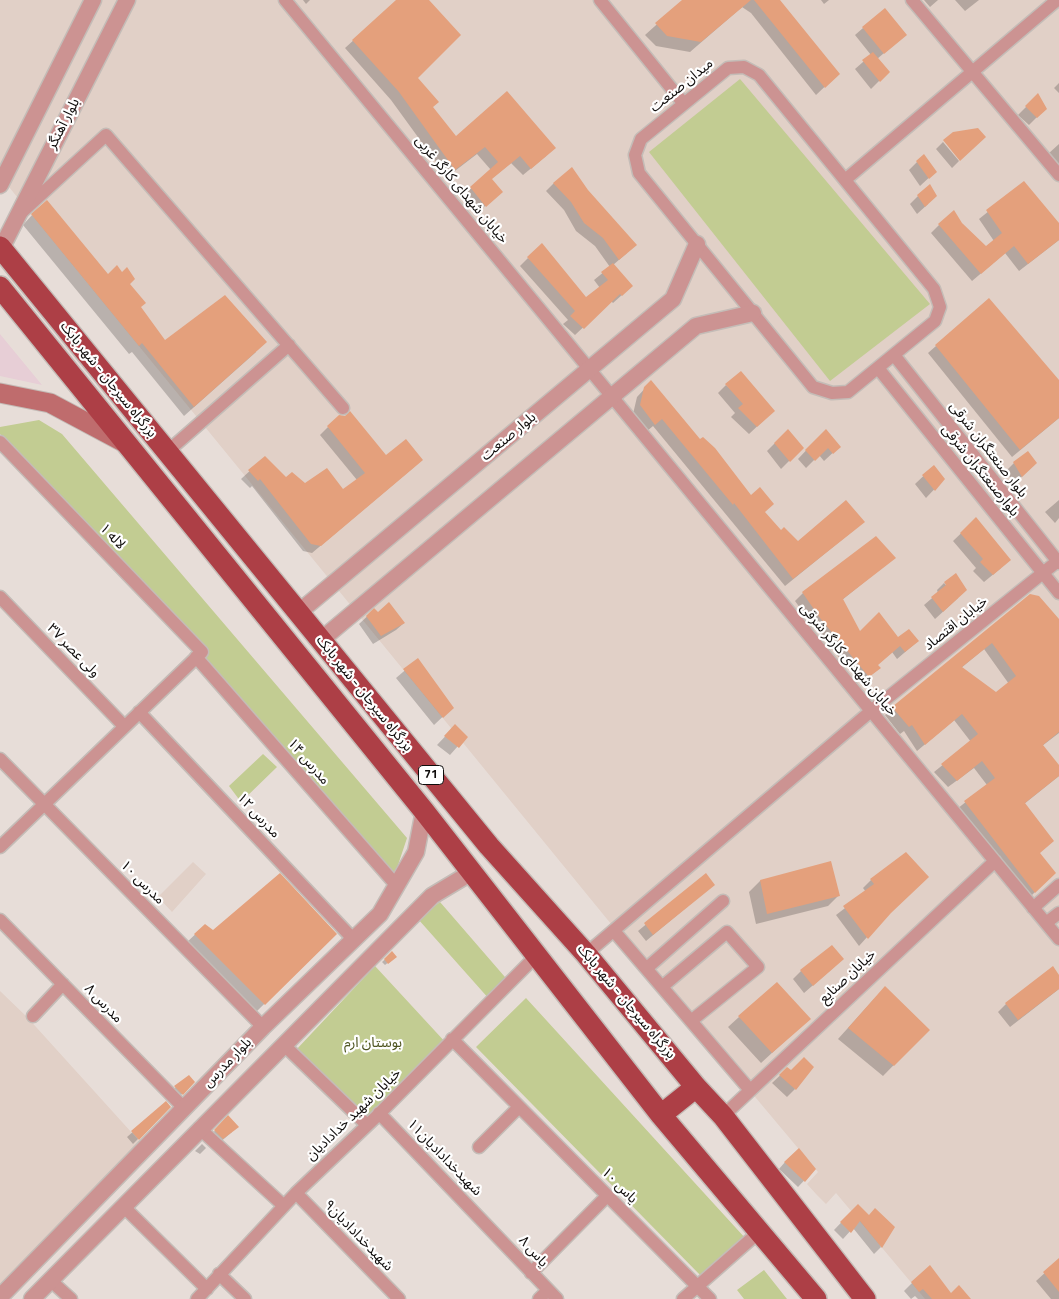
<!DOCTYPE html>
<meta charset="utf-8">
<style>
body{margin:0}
canvas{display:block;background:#e7ddd8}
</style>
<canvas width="1059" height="1299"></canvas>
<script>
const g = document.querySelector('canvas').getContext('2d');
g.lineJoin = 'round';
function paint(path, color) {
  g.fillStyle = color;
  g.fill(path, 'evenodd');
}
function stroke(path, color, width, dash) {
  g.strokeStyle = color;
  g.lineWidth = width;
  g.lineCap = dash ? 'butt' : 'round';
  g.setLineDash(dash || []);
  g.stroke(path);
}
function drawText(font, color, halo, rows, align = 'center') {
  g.font = font + ' "Titillium Web","Noto Sans Arabic",sans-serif';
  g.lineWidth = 4.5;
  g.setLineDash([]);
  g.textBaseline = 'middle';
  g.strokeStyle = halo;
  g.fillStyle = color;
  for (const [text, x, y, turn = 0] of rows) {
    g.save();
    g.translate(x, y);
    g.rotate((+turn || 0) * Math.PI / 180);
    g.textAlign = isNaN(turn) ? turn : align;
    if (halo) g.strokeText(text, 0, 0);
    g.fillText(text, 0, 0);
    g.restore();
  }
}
paint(new Path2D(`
 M0,334L42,385L0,376Z`), '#e7ced6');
paint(new Path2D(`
 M0,0H1059V1299H925L836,1193L826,1204L816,1194L807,1184L818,1172L647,968L0,176Z
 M193,862L206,874L172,912L158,897Z
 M0,991L27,1017L142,1144L0,1287Z`), '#e1d0c7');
paint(new Path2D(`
 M740,79L930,304L830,381L649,152Z
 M39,420L62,434L407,838L395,874L0,434V427Z
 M263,754L277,767L241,802L229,786Z
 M440,902L511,984L490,1000L418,919Z
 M375,966L447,1044L373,1122L296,1050Z
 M526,998L746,1239L702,1277L476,1047Z
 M764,1270L787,1299H744L737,1290Z`), '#c2cc92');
paint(new Path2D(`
 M303,0H310L306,4Z
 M398,0H428L416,78L432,107L456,138L546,156L523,175L511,163L491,179L493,199L477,213L463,196L491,170L477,154L447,177L391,100L345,48Z
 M684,0H776L838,74L816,95L751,13L742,7L690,52L656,46L645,35Z
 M821,0H829L824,4Z
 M924,0H938L930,7Z
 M955,0H979L965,11Z
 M863,28L897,42L877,59L888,72L871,89L855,69L871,55L855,35Z
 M1059,83V93L1054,88Z
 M1038,95L1046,108L1029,125L1018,115Z
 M943,142L959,161L952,168L936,149Z
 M1059,144V167L1048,154Z
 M923,156L935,172L920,186L909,170Z
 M554,183L627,253L613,265L632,286L613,303L611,301L575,335L563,324L568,320L520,266L528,258L586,299L600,288L594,280L610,267L595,246L576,231L564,210L546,191Z
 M1024,183L1059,225V240L1019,271L1005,253L972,281L931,233L939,225L961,224L986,248L994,241L979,219Z
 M918,196L928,204L917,214L910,204Z
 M32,215L108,275L128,284L140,308L165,342L256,352L184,416L132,352L129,354L23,225Z
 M936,346L1059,382V418L1012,457L928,353Z
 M651,382L700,441L781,532L798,543L855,529L785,586L653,426L646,432L633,414L637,397Z
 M726,385L765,419L749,434L731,417L735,413L718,393Z
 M328,427L386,456L414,467L312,553L303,551L252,486L250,488L241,479L265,457L285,479L305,485L343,490L357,480L320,435Z
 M788,430L802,448L781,469L767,451Z
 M814,442L839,447L824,461L819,455L806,468L798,459Z
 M1014,463H1036L1014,484L1006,471Z
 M934,466L944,479L926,498L915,484Z
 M1059,500V518L1055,523L1045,512Z
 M976,519L1001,568L984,582L973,571L976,568L953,541Z
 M894,558L842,600L860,633L918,641L897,659L892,652L877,665L879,668L861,684L813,626L795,601L803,593Z
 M944,583L958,598L935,619L924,605L938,593L937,590Z
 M1030,595L1059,623V733L1042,746L1059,767V776L1024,804L1039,854L1054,873L1027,900L957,809L987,785L974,768L948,787L934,772L971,742L954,720L917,751L904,731L900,734L885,715ZM984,649L1009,684L996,694L961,668Z
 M374,610L378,614L404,623L396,630L373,644L359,624Z
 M417,660L452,708L434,725L396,678Z
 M455,726L466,737L450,755L437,745Z
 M906,854L887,915L859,946L836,915L866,892L863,888L871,880Z
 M831,863L838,896L828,906L756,924L749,892L760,881Z
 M706,875V891L646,941L638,931Z
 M205,925L213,932L335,934L254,1014L184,945Z
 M392,953L395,957L385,965L382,962Z
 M834,967L804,993L793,979L801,971Z
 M1059,977V989L1010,1027L998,1012L1006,1004Z
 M874,999L928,1030L883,1076L838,1039Z
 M739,1017L798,1029L761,1063L728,1027Z
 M788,1068L795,1089L787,1097L772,1083Z
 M189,1076L194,1082L177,1099L170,1092Z
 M166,1103L170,1107L133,1144L127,1137Z
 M228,1117L232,1132L218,1144L210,1136Z
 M202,1144L206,1148L200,1154L195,1151Z
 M785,1162L815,1169L798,1187L779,1169Z
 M858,1205L881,1247L874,1254L853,1228L843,1239L834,1230Z
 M1059,1260V1299H1051L1036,1281Z
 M912,1283L951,1295L969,1299H918L915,1296L911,1299L904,1291Z`), '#0003');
paint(new Path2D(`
 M396,0H429L461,35L418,78L439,102L433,107L456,136L507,91L556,148L531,169L520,156L492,179L503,192L486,207L470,187L498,162L485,147L455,170L399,92L352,40Z
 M682,0H751L701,42L667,36L655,23Z
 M754,0H780L840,74L825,88Z
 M885,8L907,35L884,54L862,27Z
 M873,52L890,72L880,82L862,60Z
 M1038,93L1047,109L1037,118L1025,106Z
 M978,128L986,137L960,161L943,140L953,132Z
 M924,154L937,172L929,179L916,161Z
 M572,167L588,190L637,245L619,260L603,238L584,223L571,202L553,183Z
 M1024,181L1059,223V240L1028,264L1014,246L981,274L938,224L954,210L962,223L986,246L1002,233L986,210Z
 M930,184L937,196L925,207L917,195Z
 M47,200L108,274L117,265L122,272L127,267L135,279L130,284L146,303L141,307L165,340L225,295L267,342L194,407L142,343L139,346L31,214Z
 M542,243L586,297L608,280L601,272L613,263L633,286L622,296L620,294L584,329L570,316L575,311L527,257Z
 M989,298L1059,380V418L1020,450L935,345Z
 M741,371L775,411L757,427L738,408L743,404L725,384Z
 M651,380L700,439L703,437L715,448L751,495L760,487L774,504L765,512L781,530L784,527L798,541L846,500L865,522L793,579L734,503L733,505L662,419L655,425L640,405L644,387Z
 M350,411L386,455L406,439L423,460L321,546L311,544L260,479L258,481L248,470L265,456L286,477L292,472L305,483L327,468L343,489L365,473L327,426L339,415L345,416Z
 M788,429L804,448L790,462L774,443Z
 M826,429L841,447L833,454L828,448L815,461L805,450Z
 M1028,451L1037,463L1022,477L1013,462Z
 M934,465L945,479L935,491L922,475Z
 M976,517L1011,560L993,575L980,562L983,559L960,533Z
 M876,536L896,558L843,599L860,631L879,612L898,637L909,629L919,641L905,652L900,646L878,665L881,668L869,677L820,618L802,592Z
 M956,573L967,590L943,612L931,597L946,585L944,582Z
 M1030,594L1039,596L1059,619V732L1043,745L1059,765V776L1025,803L1054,841L1040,853L1056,873L1035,893L964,801L995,778L982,761L957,781L941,764L978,734L962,714L925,745L912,725L909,727L892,707ZM992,643L1016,676L996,692L962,667Z
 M389,602L405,623L381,636L366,616L374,608L378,612Z
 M418,658L454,708L443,718L403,669Z
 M455,724L468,737L459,748L444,736Z
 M906,852L929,877L891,913L868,939L843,906L874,884L870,879Z
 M831,861L840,896L767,914L760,880Z
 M280,873L337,934L265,1005L194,934L205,924L213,930Z
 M706,873L715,885L653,935L644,923Z
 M832,945L844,959L813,986L800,970Z
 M392,951L397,957L388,964L384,959Z
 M1053,966L1059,975V989L1018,1020L1005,1003Z
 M777,982L811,1019L772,1053L738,1016Z
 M885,986L930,1030L894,1066L848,1028Z
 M804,1057L814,1067L796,1090L779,1075L787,1067L791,1070Z
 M189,1075L195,1082L183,1095L174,1086Z
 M166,1101L171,1107L139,1140L131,1131Z
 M228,1115L239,1127L223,1139L214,1130Z
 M799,1148L816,1169L805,1182L784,1162Z
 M858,1204L869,1215L875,1208L895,1227L882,1248L860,1221L851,1233L840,1222Z
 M1059,1258V1292L1043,1272Z
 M930,1265L951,1293L959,1285L971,1299H932L923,1289L919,1292L911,1282Z`), '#e4a07c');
const minor = new Path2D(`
 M285,0L1059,939
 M600,0L684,104
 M912,0L1059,175
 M744,67L759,75L934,289L940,307L935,321L848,392L832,393L813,387L639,173L635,155L641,139L728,68Z
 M845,180L1057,0
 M22,212L106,135L343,408
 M894,355L1059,563
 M878,368L1059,593
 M0,442L202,652L0,847
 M167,452L289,345
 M0,597L124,726
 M196,657L397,886
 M139,712L354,940
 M0,759L263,1027
 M1033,908L1059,885
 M0,920L184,1108
 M1046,923L1059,913
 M614,931L750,1090
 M586,954L871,711L1059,560
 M647,968L723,901
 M663,986L727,932L758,967L691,1021
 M33,1016L63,984
 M452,1039L710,1299
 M284,1045L367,1125
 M379,1113L557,1299
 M723,1116L995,861
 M199,1128L284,1206
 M479,1147L519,1107
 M296,1193L399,1299
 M123,1206L207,1289
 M531,1273L607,1196
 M219,1274L245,1299
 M50,1280L71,1299
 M197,1299L296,1193L377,1116L536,956
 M539,1299L548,1290
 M683,1299L759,1232`);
const tertiary = new Path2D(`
 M0,185L93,0
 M1,249L127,0
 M298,613L673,299L697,244
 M321,640L696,326L753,313
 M0,1297L263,1027L380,914L416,852L424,811
 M32,1299L432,896L472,872`);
const secondary = new Path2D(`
 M0,393L50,403L125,443`);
const trunk = new Path2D(`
 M0,247L489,846L586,954L696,1087L723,1116L865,1299
 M0,287L424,811L661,1115L816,1299
 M661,1115L696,1087`);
stroke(minor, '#c4bcb7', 15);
stroke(tertiary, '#c4bcb7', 19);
stroke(secondary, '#c4bcb7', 21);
stroke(trunk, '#c4bcb7', 24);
stroke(minor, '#cc9392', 12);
stroke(tertiary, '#cc9392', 16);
stroke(secondary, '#bf6c6d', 19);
stroke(trunk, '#ad3f46', 21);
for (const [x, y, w] of [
 [431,775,25]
]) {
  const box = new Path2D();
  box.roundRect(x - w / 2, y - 9.5, w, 19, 4);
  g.fillStyle = '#fff';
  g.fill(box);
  stroke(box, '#0f0c0b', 1);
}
drawText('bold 12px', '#0f0c0b', null, [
 ["71",431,775]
]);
drawText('14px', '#0f0c0b', '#fff', [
 ["میدان صنعت",682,86,-39],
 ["بلوار آهنگر",64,124,-63],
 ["خیابان شهدای کارگر غربی",461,190,50],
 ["بزرگراه سیرجان - شهر بابک",108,380,51],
 ["بلوار صنعت",509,437,-40],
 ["بلوار صنعتگران شرقی",988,450,52],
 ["بلوارصنعتگران شرقی",980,471,51],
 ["لاله ۱",112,537,46],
 ["خیابان اقتصاد",956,624,-39],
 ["ولی عصر ۳۷",73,651,46],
 ["خیابان شهدای کارگر شرقی",848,660,50],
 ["بزرگراه سیرجان - شهر بابک",364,694,51],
 ["مدرس ۱۴",308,762,49],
 ["مدرس ۱۲",258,816,47],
 ["مدرس ۱۰",142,883,45],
 ["خیابان صنایع",848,977,-43],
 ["بزرگراه سیرجان - شهر بابک",626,1002,50],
 ["مدرس ۸",103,1004,46],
 ["بلوار مدرس",228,1063,-46],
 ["خیابان شهید خدادادیان",354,1115,-44],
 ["شهیدخدادادیان۱۱",444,1158,46],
 ["یاس ۱۰",619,1186,45],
 ["شهیدخدادادیان۹",358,1236,46],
 ["یاس ۸",533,1252,48]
]);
drawText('14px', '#4c531e', '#fff', [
 ["بوستان ارم",373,1044]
]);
</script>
